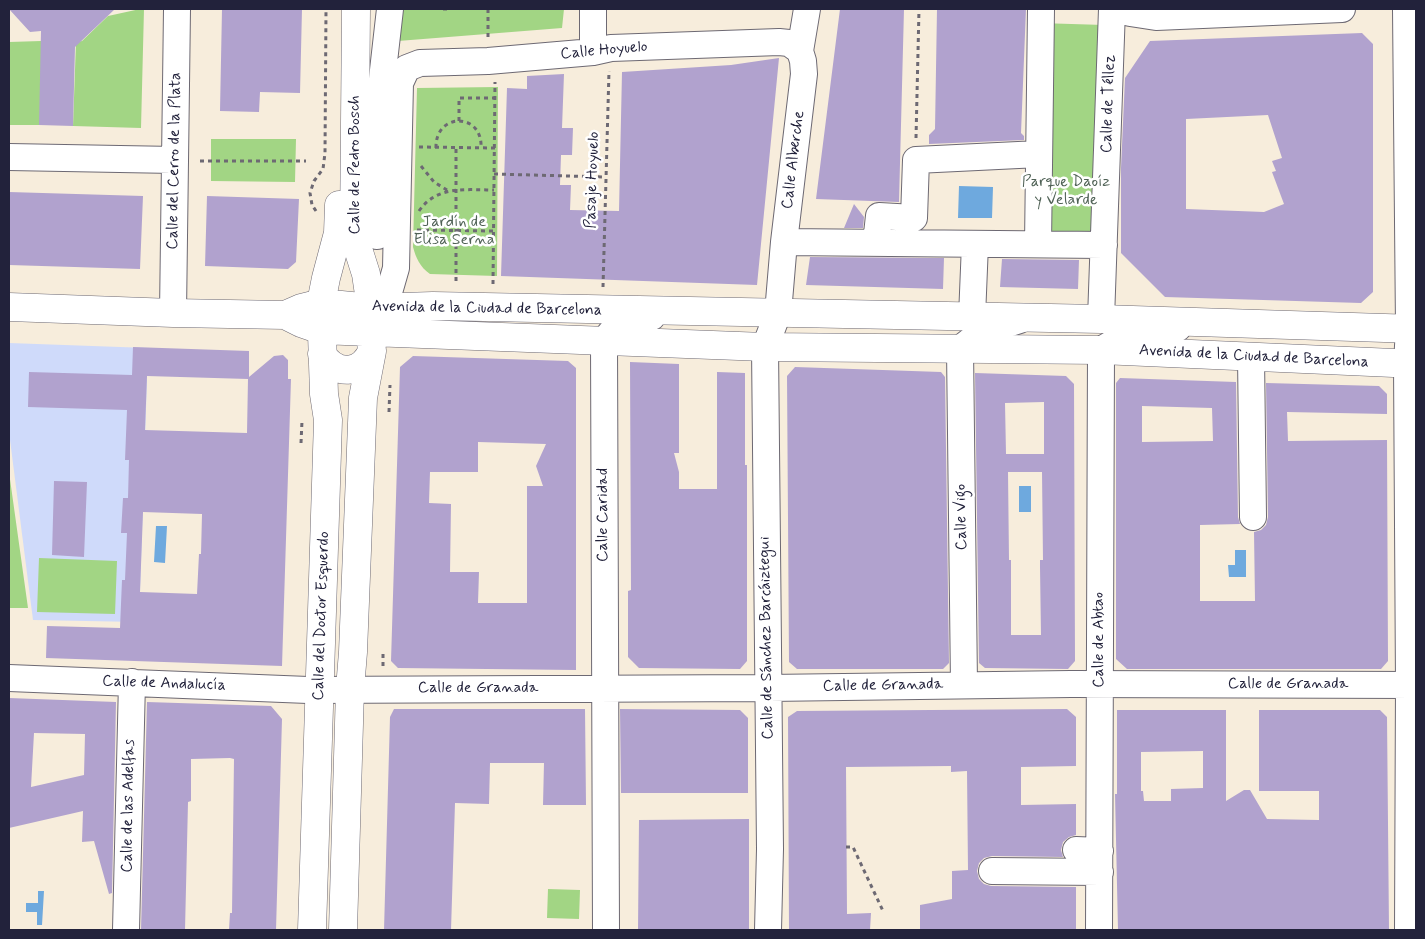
<!DOCTYPE html>
<meta charset="utf-8">
<style>
body{margin:0}
#map{position:relative;width:1425px;height:939px;overflow:hidden;background:#f7eddc;font-family:Mynerve,sans-serif}
canvas{display:block}
.frame{position:absolute;inset:0;border:10px solid #22223b;pointer-events:none}
</style>
<div id="map">
<canvas width="1425" height="939"></canvas>
<div class="frame"></div>
</div>
<script>
const g = document.querySelector('canvas').getContext('2d');
g.lineJoin = 'round';
function paint(path, color) {
  g.fillStyle = color;
  g.fill(path, 'evenodd');
}
function stroke(path, color, width, dash) {
  g.strokeStyle = color;
  g.lineWidth = width;
  g.lineCap = dash ? 'butt' : 'round';
  g.setLineDash(dash || []);
  g.stroke(path);
}
function drawText(font, color, halo, rows, align = 'center') {
  g.font = font + ' Mynerve,sans-serif';
  g.lineWidth = 5;
  g.setLineDash([]);
  g.textBaseline = 'middle';
  g.strokeStyle = halo;
  g.fillStyle = color;
  for (const [text, x, y, turn = 0] of rows) {
    g.save();
    g.translate(x, y);
    g.rotate((+turn || 0) * Math.PI / 180);
    g.textAlign = isNaN(turn) ? turn : align;
    if (halo) g.strokeText(text, 0, 0);
    g.fillText(text, 0, 0);
    g.restore();
  }
}
paint(new Path2D(`
 M9,343L148,348L139,622L33,620L9,432Z`), '#cfdafa');
paint(new Path2D(`
 M140,9H144L141,128L73,126L76,42L82,41L108,16Z
 M398,9H564L562,28L398,41Z
 M1039,23L1104,25L1099,243L1030,241Z
 M41,41V125H9V42Z
 M498,87L497,276L430,274C420,267 416,258 413,247L417,88Z
 M211,139H296L295,182L211,181Z
 M9,472L28,608H9Z
 M39,558L117,561L115,614L37,612Z
 M548,889L580,890L579,919L547,918Z`), '#a2d584');
paint(new Path2D(`
 M959,186L993,187L992,218H958Z
 M1019,486H1031V512H1019Z
 M156,526H167L165,563L154,562Z
 M1235,550H1246V577H1229L1228,565H1235Z
 M38,891H44L42,925H37V912H26V903H38Z`), '#6ea9de');
paint(new Path2D(`
 M9,9H115L75,47L73,126L39,125L41,31L30,32Z
 M222,9H302L300,93L260,92L259,112L220,111Z
 M840,9H904L899,202L816,199Z
 M937,9H1026L1021,133L1024,136V140L929,144V135L935,129Z
 M1362,33L1373,44V292L1361,303L1165,297L1121,253V168L1125,78L1150,41ZM1268,115L1282,158L1272,161L1276,171L1272,172L1284,204L1264,212L1186,209V119Z
 M779,58L757,285L501,276L507,88L527,89V76L564,74L562,128H573L572,155H561L560,185H571L570,210L619,211L622,72L731,65Z
 M9,192L143,196L140,269L9,265Z
 M207,196L299,199L296,262L288,269L205,266Z
 M854,204L864,217L863,228H844Z
 M810,257L944,258L943,289L806,285Z
 M1002,259L1079,260L1078,289L1000,287Z
 M133,347L249,351V377L274,356L283,355L288,360V379H291L282,666L46,658L47,626L120,628L122,580H125L127,533H121L123,498H128L129,460H125L127,410L28,407L29,372L132,375ZM147,376L248,379L247,433L145,430ZM143,512L202,514L201,554H199L197,594L140,592Z
 M413,356L568,361L576,368V670L398,668L391,661L400,367ZM478,442L546,444L536,466L543,486H527V603H478L479,572H450L451,504L429,503L430,472H478Z
 M630,362L679,364V453H674L679,472V489H717V372L745,373V465H747V661L740,669L639,668L628,657V591L631,590Z
 M795,367L941,372L945,377L949,663L943,669H797L789,662L787,376Z
 M975,373L1066,376L1074,384L1075,661L1068,669L985,668L979,663ZM1044,402V454H1006L1005,403ZM1008,472H1042L1043,560H1040V567L1041,635H1011V560H1009Z
 M1120,378L1236,382L1238,517L1240,524L1200,525V601H1255L1254,532L1261,530L1266,525L1268,517L1266,383L1379,386L1387,394V414L1287,412L1288,441L1387,440L1388,661L1381,669H1127L1116,659V383ZM1142,406L1212,408L1213,441L1142,442Z
 M54,481L87,482L84,557L52,555Z
 M9,698L116,702L112,893L109,894L94,841L82,842L83,811L9,828ZM34,733L85,734L84,775L31,787Z
 M147,702L271,706L282,719L276,930H229L230,913H232L234,759L230,758L191,759V801L188,802L185,930H141Z
 M394,709H585L586,805H543L544,763H490L489,804L455,803L451,930H384L390,717Z
 M620,709L740,710L748,718V793H621Z
 M1067,709L1076,717V766L1021,767V805L1076,804V835L1069,837L1063,842L1061,850L1063,857L992,856L984,858L979,863L977,871L979,879L984,884L991,886L1076,887V930H920V905L952,899V871L968,870L967,771L951,772V766L846,767L847,914L871,913L870,930H789L788,717L797,711Z
 M1117,710H1226V801L1244,790H1250L1267,819L1319,820V791H1259V710H1380L1387,717L1389,930H1118L1115,794H1117ZM1203,751V788L1171,789V801H1144L1143,791H1141V752Z
 M749,819V930H638L639,820Z`), '#b1a2ce');
const minor = new Path2D(`
 M1125,9L1130,13L1156,17L1342,9
 M1406,9L1409,328L1407,364L1409,685L1408,930
 M593,52V9
 M9,157L175,160
 M377,236L381,88L390,9
 M784,242L1104,245
 M876,243L879,216L914,218L916,160L1039,154
 M1038,244L1041,9
 M371,308L390,289L396,268L400,83L407,68L420,63L488,61L593,52L611,48L779,42L789,43L800,51
 M173,313L177,9
 M972,317L975,244
 M1101,319L1112,9
 M1251,357L1253,517
 M9,678L308,690L768,688L1071,684L1416,685
 M964,685L960,349L980,333L1020,320
 M1076,850L1100,851
 M992,871L1100,872
 M126,930L132,682
 M606,930L604,341L620,321L652,317
 M768,930L770,849L765,347L778,313L784,242L804,74L803,61L800,51L807,9
 M1099,930L1101,350L1121,338L1178,328`);
const major = new Path2D(`
 M9,307L173,313L285,315L301,308L321,303L371,308L433,306L1101,319L1416,329
 M285,315L301,323L321,330L370,332L765,347L1101,350L1416,364
 M322,354C336,376 361,375 372,351
 M312,930L328,420L324,394L321,303L326,278L338,233L339,205
 M343,930L350,689L353,652L363,398L372,351L370,332L371,308L366,274L354,236L356,9`);
stroke(minor, '#6d6973', 28);
stroke(major, '#6d6973', 29);
stroke(new Path2D(`
 M443,9H449
 M488,9V41
 M459,121V98H495
 M916,138L919,9
 M419,147L495,148
 M436,148C435,112 483,112 481,148
 M200,161H306
 M421,166L434,182L447,190
 M494,174L606,177
 M316,211L312,205L310,193L314,181L323,169L325,153L326,9
 M419,211C437,185 466,190 494,190
 M417,230L494,231
 M456,281V148
 M493,284L495,82
 M603,287L609,71
 M389,412L390,385
 M301,443L302,421
 M383,654V667L384,669
 M846,847H853L883,911`), '#6d6973', 3, [4, 4]);
stroke(minor, '#fff', 26);
stroke(major, '#fff', 28);
drawText('16px', '#22223b', '#fff', [
 ["Calle Hoyuelo",604,51,-5],
 ["Calle de Téllez",1109,104,-88],
 ["Calle Alberche",794,160,-83],
 ["Calle del Cerro de la Plata",175,161,-89],
 ["Calle de Pedro Bosch",356,165,-90],
 ["Pasaje Hoyuelo",593,180,-88],
 ["Avenida de la Ciudad de Barcelona",487,309,1],
 ["Avenida de la Ciudad de Barcelona",1254,357,3],
 ["Calle Caridad",604,515,-90],
 ["Calle Vigo",962,517,-91],
 ["Calle del Doctor Esquerdo",322,616,-88],
 ["Calle de Sánchez Barcáiztegui",767,638,-91],
 ["Calle de Abtao",1100,640,-90],
 ["Calle de Andalucía",164,684,2],
 ["Calle de Granada",1288,685],
 ["Calle de Granada",883,686,-1],
 ["Calle de Granada",478,689],
 ["Calle de las Adelfas",129,806,-89]
]);
drawText('16px', '#4f6155', '#fff', [
 ["Parque Daoíz",1066,183],
 ["y Velarde",1066,201],
 ["Jardín de",454,223],
 ["Elisa Serna",454,241]
]);
</script>
